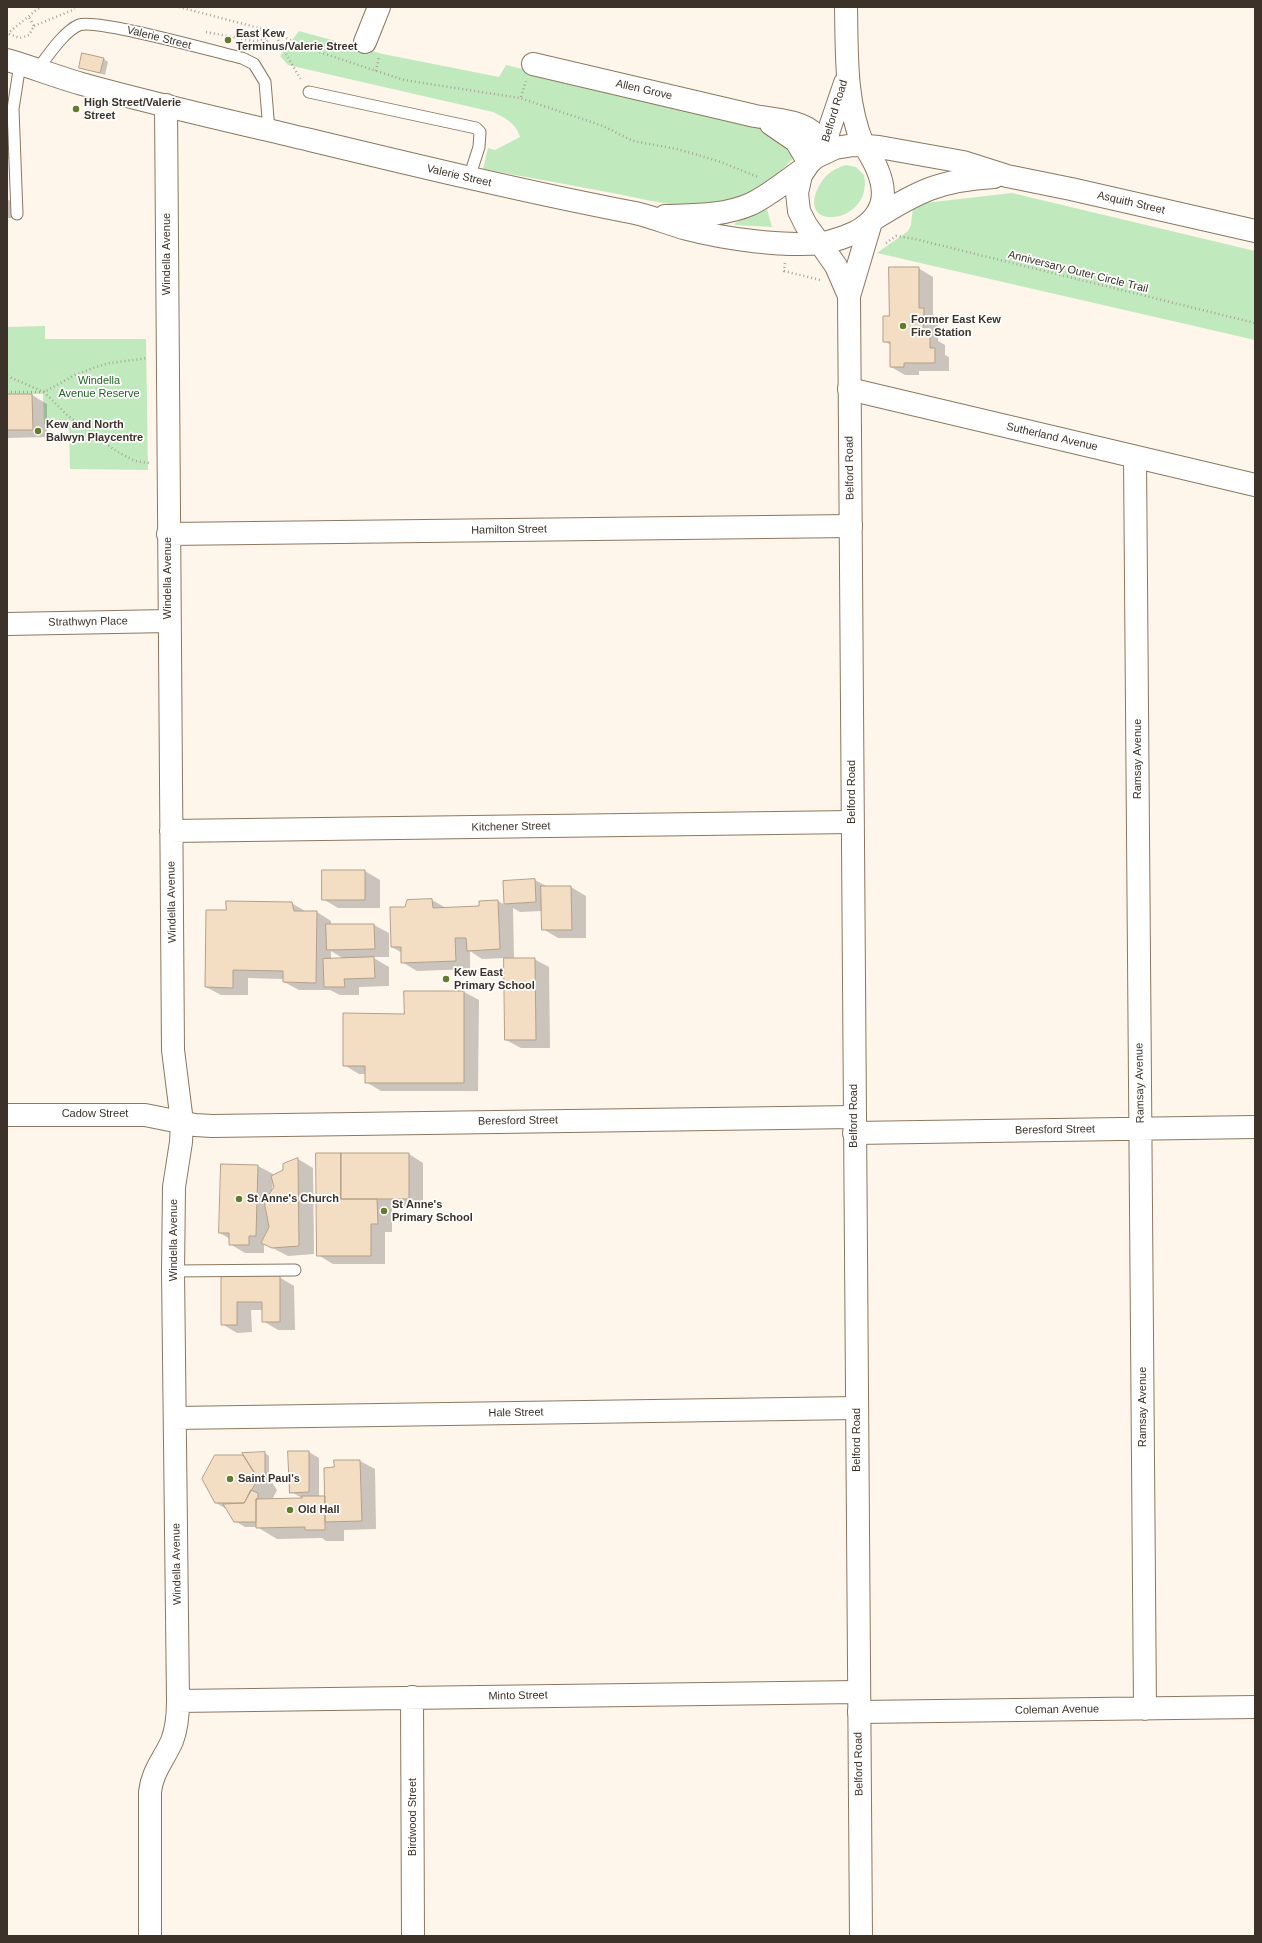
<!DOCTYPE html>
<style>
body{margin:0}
#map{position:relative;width:1262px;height:1943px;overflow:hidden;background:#fef5eb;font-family:Arial,sans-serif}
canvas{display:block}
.frame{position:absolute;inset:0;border:8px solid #3c3229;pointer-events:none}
</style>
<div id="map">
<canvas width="1262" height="1943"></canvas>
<div class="frame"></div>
</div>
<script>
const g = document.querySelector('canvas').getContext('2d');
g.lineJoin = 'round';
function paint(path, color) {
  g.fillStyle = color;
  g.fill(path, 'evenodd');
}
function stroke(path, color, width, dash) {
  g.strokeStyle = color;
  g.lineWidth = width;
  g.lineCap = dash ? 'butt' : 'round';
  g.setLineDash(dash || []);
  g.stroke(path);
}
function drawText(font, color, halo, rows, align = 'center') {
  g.font = font + ' Arial,sans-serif';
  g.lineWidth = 3.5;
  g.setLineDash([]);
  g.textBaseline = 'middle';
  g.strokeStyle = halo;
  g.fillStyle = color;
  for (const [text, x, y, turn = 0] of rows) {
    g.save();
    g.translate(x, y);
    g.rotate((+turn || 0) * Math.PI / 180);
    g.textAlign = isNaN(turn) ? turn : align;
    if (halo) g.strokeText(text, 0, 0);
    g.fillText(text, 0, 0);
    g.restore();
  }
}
paint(new Path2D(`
 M299,31L383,54L499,77L506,65L731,119L756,126L790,143L793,158C772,182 744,201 711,205C680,209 648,200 618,194C573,186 528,177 483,169L488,148L495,150L520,137C516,123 505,118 493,112L288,65L280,56Z
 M846,165L856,167L864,175C874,224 796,233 818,188C824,175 833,169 846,165Z
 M1012,193L1255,251V340L877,253L908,231L911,225L913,207L925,203Z
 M767,209L772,227L735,225V223Z
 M45,326V339H146L148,470L70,469L69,424H44L43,394H7V327Z`), '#c0eabd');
paint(new Path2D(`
 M104,59L108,62L105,75L80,67Z
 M7,111L13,156L9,159H7Z
 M7,199L14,203V218H7Z
 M918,268L933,277V315L938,318V341L945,345V355L949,357V371H919V375H905L891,367V345L884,341L890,317Z
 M7,395H32L47,404V437L7,438Z
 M365,871L380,880V908H338L323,899Z
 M535,880L548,887H571L586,896V938H558L543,929L542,911L520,912L513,908L514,959H534L549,967L550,1048H521L506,1040L505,958L482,959L470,951V969L417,971L402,962V953L392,947L406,908L432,900L446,908L480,907L498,901L505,905L504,882Z
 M291,903L307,912H317L331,921V925H374L389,933V957H372L389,967V986L359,987V995H340L330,990H299L284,982V979L248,978V995H221L206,987L227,911ZM331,951L344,959H331Z
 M405,992H464L479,1000L478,1091H381L366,1082V1074H359L344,1065L405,1015Z
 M409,1154L423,1163V1207H392V1232H385V1264H333L318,1255Z
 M298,1159L313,1168L314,1254L288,1256L265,1244H264V1253H245L230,1244V1239L220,1233L222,1165L258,1166L273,1174V1176L284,1171V1164ZM273,1182L275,1188L272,1191Z
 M279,1277L294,1286L295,1330H278L263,1321V1310H251L252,1332L237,1333L222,1324V1278Z
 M309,1452L319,1458V1497H326L335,1468V1461H360L375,1469L376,1529L344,1530V1541H326L322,1538L277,1539L257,1527H245L235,1521L228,1510L216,1503L243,1456L246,1458L265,1453L269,1456V1478L277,1490L272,1500L304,1499L291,1492Z`), '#0003');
const building = new Path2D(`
 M82,53L104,58L100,73L79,68Z
 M7,110H9V153L7,155Z
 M889,267H919V308H924L923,335L930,336V348H935V363H904V367H890V342H883V316H889Z
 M7,394H32L33,430H7Z
 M322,870H365V900H322Z
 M535,879L536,902L504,904L503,881Z
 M541,886H571L572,930H542Z
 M432,899L433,908L479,906V901L498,900L500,949L467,951L466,938H455L456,961L401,963V947H391L390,907H405L407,900Z
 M226,901L292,902L294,911H317L316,983L283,982V971L233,970V988L205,987L206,910H226Z
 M326,924H374L375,949L327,950Z
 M374,957L375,978L344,979L345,987H324L323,959Z
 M504,958H535L536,1040H505Z
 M404,991H464V1083H365V1066H343V1013L404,1014Z
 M316,1153H341V1199H377L378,1224H371V1256H317Z
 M341,1153H409V1199H341Z
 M298,1158L299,1246L272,1248L261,1243L269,1227L264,1201L274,1187L271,1176L283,1170V1164Z
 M221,1164L258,1165L256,1236H249V1245H229V1233H219Z
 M280,1276V1322H262V1302H237V1325H221V1277Z
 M288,1451H309V1492L290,1493Z
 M265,1452V1475H256L242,1453Z
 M215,1455H243L258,1479L244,1503H215L202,1479Z
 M334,1460H360L362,1521L325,1522L324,1468L334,1467Z
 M251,1490L258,1493V1499H256V1522H234L223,1504L244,1503Z
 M302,1496H325V1530H305V1527L256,1528V1499L302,1498Z`);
paint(building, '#f3dec4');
stroke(building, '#b4a088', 1);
const lane = new Path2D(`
 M37,70C47,57 64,31 79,25C96,18 216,52 242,58L254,64L265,82L269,130
 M309,92L476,128L480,132L479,147L469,178
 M17,214L13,109L20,64
 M173,1271L295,1270`);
const street = new Path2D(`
 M365,42L379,7
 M533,64L755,116C772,119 805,121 815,135C819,141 820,147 823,153
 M771,124L796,141L809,163
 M849,389L1255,485
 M1135,457L1145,1709
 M168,534L851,526
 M7,624L169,621
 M171,831L852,822
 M7,1115H145L195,1125L212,1126L854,1117
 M854,1133L1255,1127
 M175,1418L857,1408
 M412,1697L413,1936
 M178,1701L858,1692
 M859,1712L1255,1707
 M150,1936V1792C152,1772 164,1759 172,1741C177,1728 178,1715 178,1701L173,1271L174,1187L181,1142L182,1122L173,1050L166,105`);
const secondary = new Path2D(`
 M846,7C847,55 845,101 863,145
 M824,153L829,130L845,83
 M820,243L836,266L849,296
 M861,1936L849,296L871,222`);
const primary = new Path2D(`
 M7,60C32,67 57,77 82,84C157,105 234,122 310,140C418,166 526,192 635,213C653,217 669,224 687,229C725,239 784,247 823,243C834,241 845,237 856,232C896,210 885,177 864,145
 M665,216C694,215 724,216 751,204C770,195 787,180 805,168
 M874,219C918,191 941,180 994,177
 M819,243L806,225L799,211L797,193L801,175L809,163L816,157L835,148L854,145L879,147L963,162L1007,176L1071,189L1255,231`);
stroke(lane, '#8d7761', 13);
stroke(street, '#8d7761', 24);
stroke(secondary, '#8d7761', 24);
stroke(primary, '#8d7761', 24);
stroke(new Path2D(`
 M179,7L274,32L307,48L404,80L520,98L603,126L633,141L677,149L718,161L758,177
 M34,26L75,9
 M206,32L254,41L263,40L273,32
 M274,33L301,80
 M7,34L40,7
 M9,34L20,38L29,35L34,26L29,17
 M260,51L271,36
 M376,71L379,57
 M521,97L526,81
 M886,243L896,236L915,239L1255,323
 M785,263L784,271L820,280
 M7,376L44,392L68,416L116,451L135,461L149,463
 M7,392H44L75,375L93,368L110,363L148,358`), '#aba198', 2.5, [1, 3]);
stroke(lane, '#fff', 11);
stroke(street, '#fff', 22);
stroke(secondary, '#fff', 22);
stroke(primary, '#fff', 22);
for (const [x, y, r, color] of [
 [228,40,4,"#637b2d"],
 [76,109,4,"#637b2d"],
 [903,326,4,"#637b2d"],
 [38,431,4,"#637b2d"],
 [446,979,4,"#637b2d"],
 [239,1199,4,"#637b2d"],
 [384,1211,4,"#637b2d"],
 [230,1479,4,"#637b2d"],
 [290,1510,4,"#637b2d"]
]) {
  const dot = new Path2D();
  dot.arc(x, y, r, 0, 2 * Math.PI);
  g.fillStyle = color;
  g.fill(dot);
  stroke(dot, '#fff', 1.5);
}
drawText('bold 11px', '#3c3229', '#fff', [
 ["East Kew",236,34],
 ["Terminus/Valerie Street",236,47],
 ["High Street/Valerie",84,103],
 ["Street",84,116],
 ["Former East Kew",911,320],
 ["Fire Station",911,333],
 ["Kew and North",46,425],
 ["Balwyn Playcentre",46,438],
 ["Kew East",454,973],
 ["Primary School",454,986],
 ["St Anne's Church",247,1199],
 ["St Anne's",392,1205],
 ["Primary School",392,1218],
 ["Saint Paul's",238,1479],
 ["Old Hall",298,1510]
], 'left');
drawText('11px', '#3c3229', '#fff', [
 ["Valerie Street",159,38,14],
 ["Allen Grove",644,90,13],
 ["Belford Road",835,111,-73],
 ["Valerie Street",459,176,13],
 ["Asquith Street",1131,203,13],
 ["Windella Avenue",167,254,-90],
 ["Anniversary Outer Circle Trail",1078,272,14],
 ["Sutherland Avenue",1052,437,13],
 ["Belford Road",850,468,-91],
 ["Hamilton Street",509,530,-1],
 ["Windella Avenue",168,578,-90],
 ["Strathwyn Place",88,622,-1],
 ["Ramsay Avenue",1138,759,-90],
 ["Belford Road",852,792,-90],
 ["Kitchener Street",511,827,-1],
 ["Windella Avenue",172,902,-91],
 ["Ramsay Avenue",1140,1083,-91],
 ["Cadow Street",95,1114],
 ["Belford Road",854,1116,-90],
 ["Beresford Street",518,1121,-1],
 ["Beresford Street",1055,1130,-1],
 ["Windella Avenue",174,1240,-90],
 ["Ramsay Avenue",1143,1407,-90],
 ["Hale Street",516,1413,-1],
 ["Belford Road",857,1440,-90],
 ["Windella Avenue",177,1564,-91],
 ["Minto Street",518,1696,-1],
 ["Coleman Avenue",1057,1710,-1],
 ["Belford Road",859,1764,-91],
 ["Birdwood Street",413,1817,-90]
]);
drawText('11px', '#216522', '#fff', [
 ["Windella",99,381],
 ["Avenue Reserve",99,394]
]);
</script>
